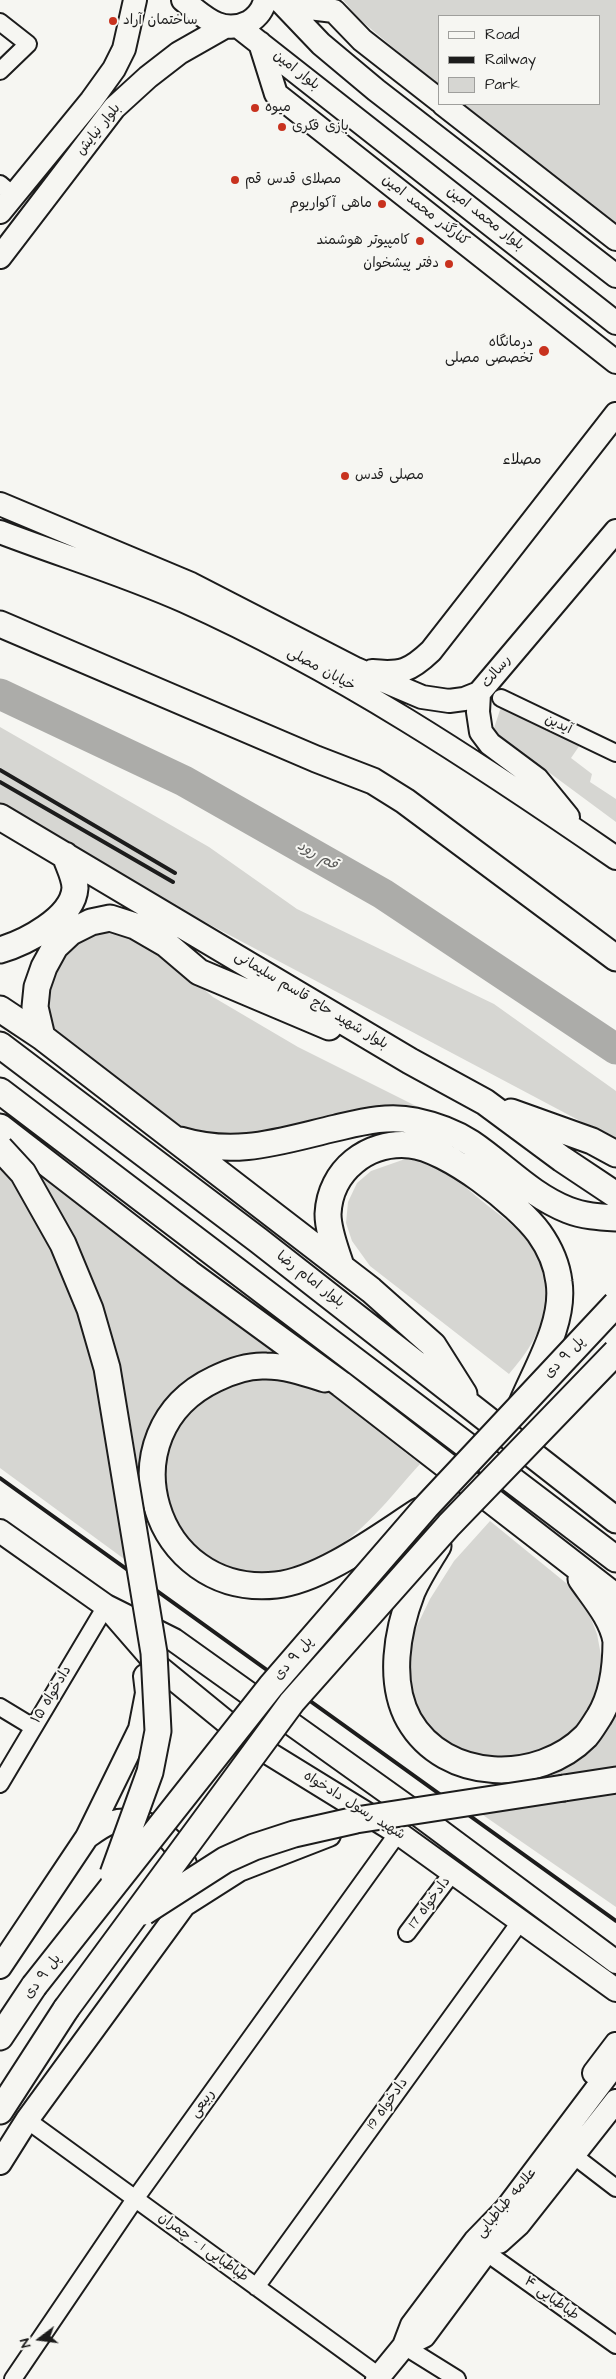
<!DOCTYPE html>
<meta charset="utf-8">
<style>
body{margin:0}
#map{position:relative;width:616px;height:2379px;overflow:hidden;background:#f6f6f2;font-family:"Architects Daughter",sans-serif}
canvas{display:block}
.legend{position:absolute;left:438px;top:15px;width:162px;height:90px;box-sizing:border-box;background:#f6f6f2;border:1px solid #9f9f9c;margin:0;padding:6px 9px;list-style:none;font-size:15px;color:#1c1c1c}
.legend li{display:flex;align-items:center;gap:10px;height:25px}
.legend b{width:25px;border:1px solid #9f9f9c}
.north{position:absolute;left:15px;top:2314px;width:50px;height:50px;-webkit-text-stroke:4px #f6f6f2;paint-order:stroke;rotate:255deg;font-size:14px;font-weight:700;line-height:20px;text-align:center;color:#1c1c1c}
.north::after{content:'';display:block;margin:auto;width:18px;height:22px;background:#1c1c1c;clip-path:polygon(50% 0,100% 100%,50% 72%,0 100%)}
</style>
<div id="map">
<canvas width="616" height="2379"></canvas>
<ul class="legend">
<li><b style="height:6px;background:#f6f6f2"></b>Road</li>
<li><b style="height:6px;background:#1c1c1c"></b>Railway</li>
<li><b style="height:14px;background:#d6d6d2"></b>Park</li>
</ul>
<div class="north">N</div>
</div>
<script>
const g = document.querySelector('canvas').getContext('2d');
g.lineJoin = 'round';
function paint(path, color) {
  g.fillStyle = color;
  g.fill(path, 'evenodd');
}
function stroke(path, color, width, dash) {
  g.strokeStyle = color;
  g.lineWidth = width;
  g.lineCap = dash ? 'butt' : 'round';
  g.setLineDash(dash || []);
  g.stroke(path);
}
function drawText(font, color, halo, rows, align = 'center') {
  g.font = font + ' "Architects Daughter","Playpen Sans Arabic",sans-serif';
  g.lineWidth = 4;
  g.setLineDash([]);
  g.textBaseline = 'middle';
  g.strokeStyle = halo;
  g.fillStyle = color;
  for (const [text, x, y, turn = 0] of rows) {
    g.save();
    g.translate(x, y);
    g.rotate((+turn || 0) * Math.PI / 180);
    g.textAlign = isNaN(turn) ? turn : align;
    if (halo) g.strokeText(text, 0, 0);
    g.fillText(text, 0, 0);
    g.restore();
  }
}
paint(new Path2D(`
 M343,0H616V233L460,104H600V16H440V87L358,18Z
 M501,707L582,742L571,758L592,774L590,782L616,799V822L493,731Z
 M0,727L209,847L297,909L494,1004L616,1091V1140L169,903L0,803Z
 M106,926L130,934L161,954L213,997L298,1047L422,1109L389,1107L254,1139L189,1131L155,1111L59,1037L49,1020L45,983L74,940Z
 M408,1158C413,1159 421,1159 426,1162C445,1169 467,1188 482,1201C498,1214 517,1227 530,1244C564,1290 542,1337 509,1374L370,1266L352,1241L346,1223L348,1202L357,1183L371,1171Z
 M27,1161L294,1358C276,1358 255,1354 237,1357C175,1368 152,1418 139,1472C130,1424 124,1374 109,1327C91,1267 62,1213 27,1161Z
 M0,1166C94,1280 106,1424 131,1564L0,1468Z
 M264,1375L299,1380L329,1393L420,1464C390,1497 362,1536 321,1557C301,1567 275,1576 252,1572C173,1561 140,1470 190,1410C195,1403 205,1399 212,1395C219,1390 226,1383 234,1380C243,1377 255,1377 264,1375Z
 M490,1521L582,1596L597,1634L603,1666L595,1703L580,1727L530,1756L482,1757L455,1750L438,1738L420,1717L406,1670L412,1636L430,1599L454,1561Z
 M616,1706V1766L583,1774L551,1777L549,1772Z
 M616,1794V1907L480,1813Z`), '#d6d6d2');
stroke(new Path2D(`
 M0,694L184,781L383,894L616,1049`), '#acaca9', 31);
const street = new Path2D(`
 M0,22L28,44L0,71
 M0,184L13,195
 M501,698L616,753
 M0,1707L33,1727
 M0,1784L106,1606
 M407,1933L453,1872
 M27,2120L379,2376
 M573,2155L616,2188
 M487,2253L616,2345
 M256,2287L520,1922
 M404,2346L457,2379
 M13,2379L135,2199L398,1833`);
const secondary = new Path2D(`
 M183,0C203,16 222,36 249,22C257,17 263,10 265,0
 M279,0L321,44L376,90L616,276
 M284,5L334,11L362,40L440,101
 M239,27L616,323
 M260,43L276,94L616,362
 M443,104L616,239
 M0,212L91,101L114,69L124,49L135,0
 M0,257L114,108L148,77L179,53L223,28
 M0,504L191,584L356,669L422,697L449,701L464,699L479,693
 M0,532C60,555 126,575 184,601C338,670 478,763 616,858
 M372,671C401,674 410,671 431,651L616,414
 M568,817L537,779L490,744L481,732L478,712L479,693L616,531
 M0,1531L106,1606L174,1640L412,1810L616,1962
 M113,1614L159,1667L252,1743L398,1833L616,1990
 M87,1837C94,1832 102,1826 110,1823C147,1811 183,1841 188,1876C189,1883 186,1892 185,1899
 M0,1967L87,1837L140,1729L147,1693L145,1676
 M594,2073L616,2044
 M0,2163L27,2120L184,1905L239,1870L329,1835
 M499,2242L519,2224L616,2101
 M404,2346L424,2336L507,2224
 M377,2379L404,2346L412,2325L475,2241L506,2209L616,2063`);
const primary = new Path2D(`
 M0,624L316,759L373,781L405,801L616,958
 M0,817L410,1061L485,1102L562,1159L616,1195
 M0,950C24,943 73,919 75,888C75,877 68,865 65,855
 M0,1009L42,1037L371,1290L433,1345L464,1394
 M42,1037L35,1007L37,987L44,967L55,947L71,932L91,922L110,918L135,926L166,944L199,972L329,1027
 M0,1045L258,1240L616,1520
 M0,1091L616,1559
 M511,1112L592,1141L616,1154
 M0,1127L189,1273L341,1384L616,1597
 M180,1140C237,1157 280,1141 336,1128C362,1122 388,1115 415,1121C434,1125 454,1132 471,1143C504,1165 530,1195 568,1210C583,1216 599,1217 616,1218
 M341,1266C336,1250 328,1231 328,1214C330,1170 368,1141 410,1145C446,1148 518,1204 539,1233C549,1247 557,1265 559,1282C565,1322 537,1367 522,1403
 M325,1379C306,1373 286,1366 266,1366C248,1365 231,1371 215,1379C103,1432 152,1598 276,1585C322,1580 380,1536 419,1511
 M438,1546C429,1561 419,1576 412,1592C397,1631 388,1682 409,1720C445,1783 539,1784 586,1736C591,1730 595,1723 599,1717C612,1696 616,1667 616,1641C612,1618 594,1598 581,1579
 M564,1788L616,1780
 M0,2037L34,1986
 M0,2111L66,2009`);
stroke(street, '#1c1c1c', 20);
stroke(secondary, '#1c1c1c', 26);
stroke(primary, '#1c1c1c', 29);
stroke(street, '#f6f6f2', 16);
stroke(secondary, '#f6f6f2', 22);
stroke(primary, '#f6f6f2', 25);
stroke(new Path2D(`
 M0,770L175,873
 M0,782L173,882
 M0,1478L616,1921`), '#1c1c1c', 4);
const primaryBridge = new Path2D(`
 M0,1148L23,1173L63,1244L90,1309L107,1368L154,1653L158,1731L150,1772L113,1874
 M144,1912L225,1860L254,1847L294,1834L356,1820L564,1788
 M34,1986L271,1686L426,1507L616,1304
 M66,2009L292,1702L449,1525L616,1352`);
stroke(primaryBridge, '#1c1c1c', 29, []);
stroke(primaryBridge, '#f6f6f2', 25);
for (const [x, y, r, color] of [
 [113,21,5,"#c8321e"],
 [255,108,5,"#c8321e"],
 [282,127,5,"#c8321e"],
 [235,180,5,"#c8321e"],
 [382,204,5,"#c8321e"],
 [420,241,5,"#c8321e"],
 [449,264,5,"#c8321e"],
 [544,351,6,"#c8321e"],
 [345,476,5,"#c8321e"]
]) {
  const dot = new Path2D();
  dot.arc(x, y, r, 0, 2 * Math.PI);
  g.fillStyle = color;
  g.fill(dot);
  stroke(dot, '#f6f6f2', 2);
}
drawText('14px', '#1c1c1c', '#f6f6f2', [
 ["ساختمان آراد",123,21],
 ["میوه",265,108],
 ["بازی فکری",292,127],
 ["مصلای قدس قم",245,180],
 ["ماهی آکواریوم",372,204,"right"],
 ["کامپیوتر هوشمند",410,241,"right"],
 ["دفتر پیشخوان",439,264,"right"],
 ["درمانگاه",533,343,"right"],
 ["تخصصی مصلی",533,359,"right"],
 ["مصلی قدس",355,476]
], 'left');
drawText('14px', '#1c1c1c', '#f6f6f2', [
 ["بلوار امین",296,71,38],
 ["بلوار نیایش",99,130,-51],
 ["کنارگذر محمد امین",425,211,38],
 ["بلوار محمد امین",485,219,38],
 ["خیابان مصلی",321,670,29],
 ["رسالت",497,672,-50],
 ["آیدین",558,725,25],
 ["بلوار شهید حاج قاسم سلیمانی",311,1001,31],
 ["بلوار امام رضا",310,1280,38],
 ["پل ۹ دی",565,1358,-46],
 ["پل ۹ دی",294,1659,-49],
 ["دادخواه ۱۵",52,1695,-59],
 ["شهید رسول دادخواه",354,1806,32],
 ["دادخواه 17",430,1903,-53],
 ["پل ۹ دی",43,1977,-53],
 ["ربیعی",203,2104,-54],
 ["دادخواه 19",388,2104,-54],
 ["علامه طباطبایی",507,2203,-50],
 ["طباطبایی 1 - چمران",203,2248,36],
 ["طباطبایی ۴",551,2299,36]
]);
drawText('15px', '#1c1c1c', '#f6f6f2', [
 ["مصلاء",522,461]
]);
drawText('italic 15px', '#565654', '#f6f6f2', [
 ["قم رود",317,856,30]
]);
</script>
